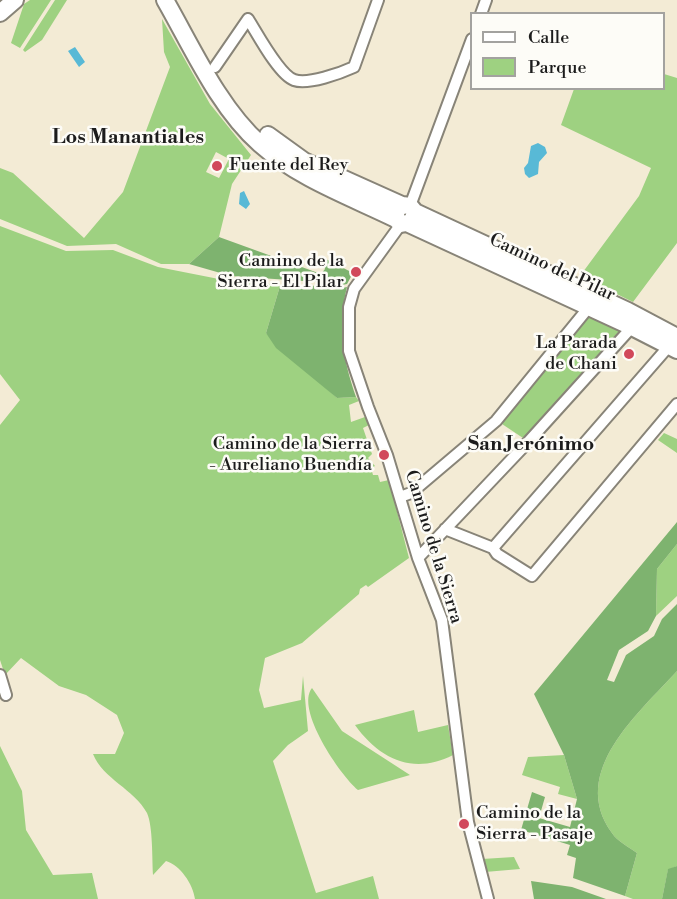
<!DOCTYPE html>
<meta charset="utf-8">
<style>
body{margin:0}
#map{position:relative;width:677px;height:899px;overflow:hidden;background:#f3ebd5;font-family:"Libre Bodoni",serif}
canvas{display:block}
.legend{position:absolute;left:470px;top:12px;width:195px;height:78px;box-sizing:border-box;background:#fdfcf7;border:2px solid #a3a29f;margin:0;padding:8px 10px;list-style:none;font-size:18px;color:#1c1c1c}
.legend li{display:flex;align-items:center;gap:12px;height:30px}
.legend b{width:30px;border:2px solid #a3a29f}
</style>
<div id="map">
<canvas width="677" height="899"></canvas>
<ul class="legend">
<li><b style="height:8px;background:#fff"></b>Calle</li>
<li><b style="height:16px;background:#9ed181"></b>Parque</li>
</ul>
</div>
<script>
const g = document.querySelector('canvas').getContext('2d');
g.lineJoin = 'round';
function paint(path, color) {
  g.fillStyle = color;
  g.fill(path, 'evenodd');
}
function stroke(path, color, width, dash) {
  g.strokeStyle = color;
  g.lineWidth = width;
  g.lineCap = dash ? 'butt' : 'round';
  g.setLineDash(dash || []);
  g.stroke(path);
}
function drawText(font, color, halo, rows, align = 'center') {
  g.font = font + ' "Libre Bodoni",serif';
  g.lineWidth = 5;
  g.setLineDash([]);
  g.textBaseline = 'middle';
  g.strokeStyle = halo;
  g.fillStyle = color;
  for (const [text, x, y, turn = 0] of rows) {
    g.save();
    g.translate(x, y);
    g.rotate((+turn || 0) * Math.PI / 180);
    g.textAlign = isNaN(turn) ? turn : align;
    if (halo) g.strokeText(text, 0, 0);
    g.fillText(text, 0, 0);
    g.restore();
  }
}
paint(new Path2D(`
 M30,0H51L20,48L11,43L24,4Z
 M55,0H67L42,40L25,52L23,50Z
 M162,19L210,104L251,155L232,184L219,237L189,264H161L116,244L67,246L0,219V168L13,173L84,238L123,192L170,67L164,52ZM216,152L229,159L219,178L206,172Z
 M664,74L677,78V243L633,302L580,276L639,196L651,168L561,125L574,89L664,88Z
 M0,226L66,251L113,250L158,267L234,282L250,280L280,286L266,333L337,398L356,397L359,401L349,405L351,422L365,417L369,425L363,428L372,454L368,458L375,466L371,468L373,475H378L380,482L389,480L409,558L368,587L366,585L360,589L359,594L302,643L265,658L259,690L264,708L301,700L303,676L308,731L288,745L273,761L316,893L373,876L379,899H195C193,884 180,865 166,861L153,875C152,859 153,826 147,813C134,789 103,779 93,754H115L124,733L117,715L86,695L59,686L21,658L5,675L0,660V425L20,400L0,374Z
 M587,316L624,332L526,440L499,422Z
 M664,433L677,439V453L658,440Z
 M677,544V596L656,616L657,569Z
 M677,671V866L668,870L662,899H633L625,896L637,853C629,847 617,841 612,833C568,772 639,713 677,671Z
 M312,688L342,731L410,775L358,790C340,775 295,709 312,688Z
 M414,710L418,732L448,725L453,755C414,775 380,760 355,725Z
 M0,746L22,791L26,830L53,875L92,873L98,899H0Z
 M564,755L577,799L558,794L560,787L522,775L528,757Z
 M514,857L520,869L485,872L482,859Z`), '#9ed181');
paint(new Path2D(`
 M219,237L321,274L325,269L322,257L353,273L347,284L332,287L318,282L231,276L189,264Z
 M317,285L332,290L347,287C337,327 343,359 356,397L337,398L276,348L266,333L280,286L299,289Z
 M677,522V544L657,569L656,616L648,631L619,650L607,680L614,682L626,655L654,636L662,619L677,604V671C639,713 568,772 612,833C617,841 629,847 637,853L625,896L573,878L576,858L567,855L570,845L521,830L532,792L545,797L539,818L570,827L577,799L564,755L534,694Z
 M677,866V899H662L668,869Z
 M531,881L572,887L606,899H534Z`), '#7eb36f');
paint(new Path2D(`
 M75,47L85,62L79,67L68,51Z
 M538,143L545,147L547,153L539,162L538,174L529,178L525,174L524,168L528,163L531,146Z
 M244,191L250,204L246,209L239,204L240,193Z`), '#58b9d6');
const street = new Path2D(`
 M481,14L486,0
 M215,67L248,19C257,33 279,75 294,80C308,85 341,73 354,67L378,0
 M410,206L472,39
 M401,224L354,289L349,307V351L368,407L387,455L418,558L442,620L468,822L488,899
 M400,497L411,493L496,421L589,307
 M445,529L493,548L497,554L532,576L677,404
 M493,548L669,346
 M418,558L528,442L632,327
 M0,675L6,695`);
const secondary = new Path2D(`
 M165,0C192,47 219,108 260,144C298,178 351,197 396,219L401,224L412,222L415,212L410,206L402,205L396,211V219
 M0,13L15,0
 M268,135L304,161L402,205
 M415,212L628,311L677,337
 M409,224L632,327L677,350`);
stroke(street, '#888478', 14);
stroke(secondary, '#888478', 20);
stroke(street, '#fff', 10);
stroke(secondary, '#fff', 16);
for (const [x, y, r, color] of [
 [217,166,6,"#d1495b"],
 [356,272,6,"#d1495b"],
 [629,354,6,"#d1495b"],
 [384,455,6,"#d1495b"],
 [464,824,6,"#d1495b"]
]) {
  const dot = new Path2D();
  dot.arc(x, y, r, 0, 2 * Math.PI);
  g.fillStyle = color;
  g.fill(dot);
  stroke(dot, '#fdfcf7', 2);
}
drawText('18px', '#1c1c1c', '#fdfcf7', [
 ["Fuente del Rey",229,166,"left"],
 ["Camino de la",344,262],
 ["Sierra - El Pilar",344,283],
 ["La Parada",617,344],
 ["de Chani",617,365],
 ["Camino de la Sierra",372,445],
 ["- Aureliano Buendía",372,466],
 ["Camino de la",476,814,"left"],
 ["Sierra - Pasaje",476,835,"left"]
], 'right');
drawText('18px', '#1c1c1c', '#fdfcf7', [
 ["Camino del Pilar",552,268,25],
 ["Camino de la Sierra",433,547,73]
]);
drawText('bold 20px', '#1c1c1c', '#fdfcf7', [
 ["Los Manantiales",128,138],
 ["San Jerónimo",531,445]
]);
</script>
